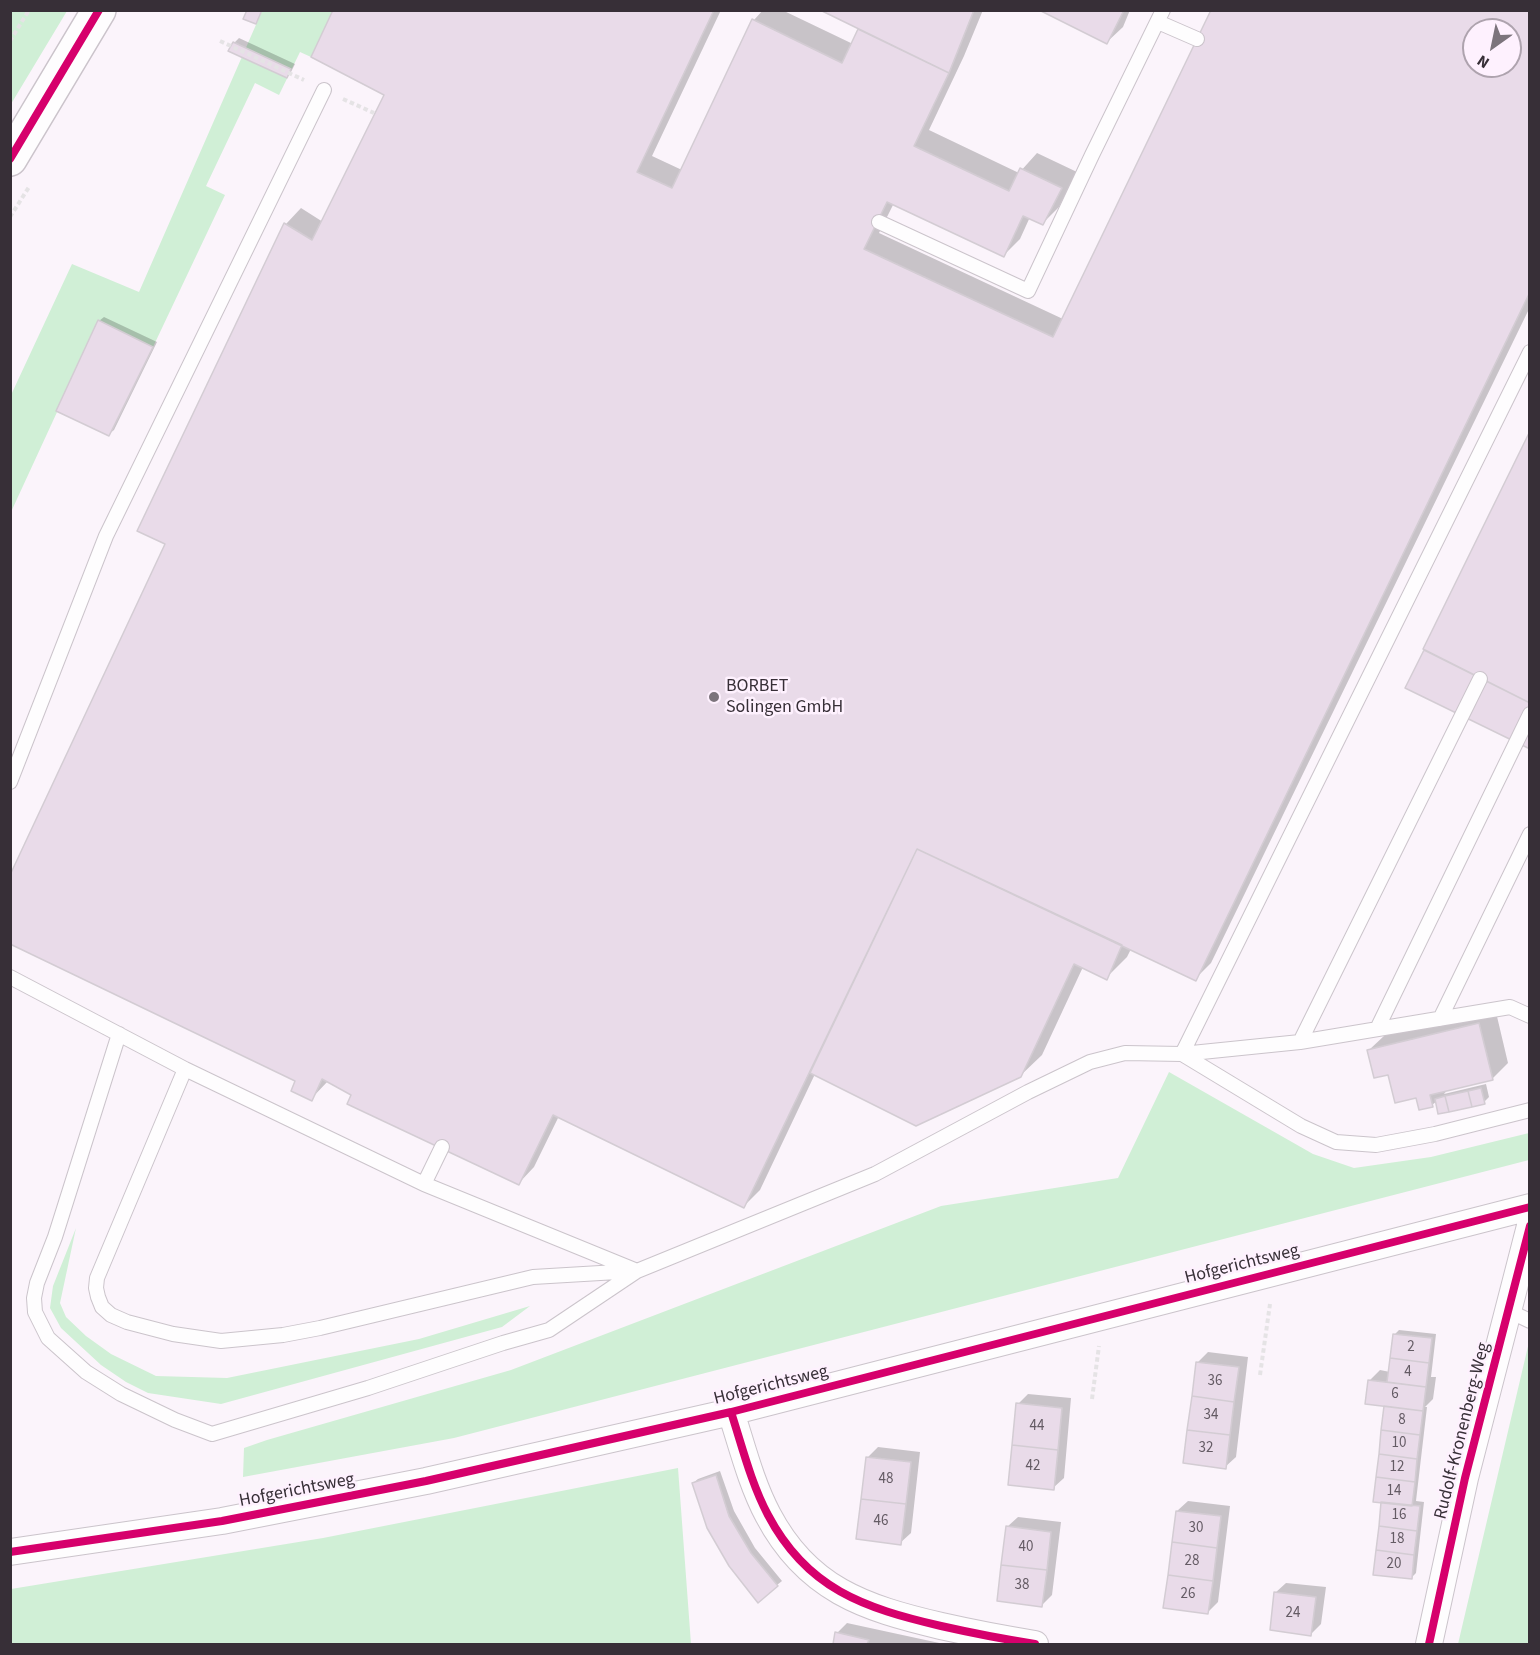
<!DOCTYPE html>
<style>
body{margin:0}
#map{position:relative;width:1540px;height:1655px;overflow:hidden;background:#fbf4fb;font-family:"Source Sans 3",sans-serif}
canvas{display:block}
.frame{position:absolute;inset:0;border:12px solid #372f37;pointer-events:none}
.north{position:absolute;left:1462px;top:18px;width:60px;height:60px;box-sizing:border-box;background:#fef1fe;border:2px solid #aea3ae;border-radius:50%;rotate:213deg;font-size:16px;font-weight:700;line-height:24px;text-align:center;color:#372f37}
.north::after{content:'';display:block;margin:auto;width:21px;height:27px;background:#7c747c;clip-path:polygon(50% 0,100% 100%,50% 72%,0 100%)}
</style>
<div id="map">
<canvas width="1540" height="1655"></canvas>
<div class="frame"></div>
<div class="north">N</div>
</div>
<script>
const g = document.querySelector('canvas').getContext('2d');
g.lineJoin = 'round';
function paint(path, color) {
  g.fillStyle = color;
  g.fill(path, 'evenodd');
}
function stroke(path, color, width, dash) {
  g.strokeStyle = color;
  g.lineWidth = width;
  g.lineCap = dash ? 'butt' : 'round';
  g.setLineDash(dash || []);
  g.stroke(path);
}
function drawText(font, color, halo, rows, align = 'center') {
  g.font = font + ' "Source Sans 3",sans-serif';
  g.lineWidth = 5;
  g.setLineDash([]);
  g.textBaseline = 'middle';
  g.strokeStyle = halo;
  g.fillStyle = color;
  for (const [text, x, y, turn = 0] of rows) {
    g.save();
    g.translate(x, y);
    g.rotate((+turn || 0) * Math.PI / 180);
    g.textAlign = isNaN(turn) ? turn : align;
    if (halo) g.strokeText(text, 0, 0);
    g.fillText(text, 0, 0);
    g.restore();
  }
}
paint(new Path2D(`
 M10,11H67L11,104H10Z
 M262,11H333L311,57L300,52L279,95L255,83L206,186L225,195L153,347L99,321L11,512V395L72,264L139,292Z
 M1169,1072L1313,1154L1354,1168L1431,1157L1529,1133V1160L454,1438L243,1477L244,1448L267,1440L511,1370L941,1206L1118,1178Z
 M76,1228L60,1303L66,1317L86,1336L111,1354L156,1376L227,1378L419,1339L530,1306L502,1327L221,1404L148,1393L126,1382L101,1365L61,1328L50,1308L53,1286Z
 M1529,1342V1644H1458Z
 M678,1468L691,1644H11V1589L323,1538Z`), '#d0efd6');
paint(new Path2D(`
 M335,10H721L652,156L682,170L754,20L763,10H782L853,44L860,28L823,10H983L964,56L929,130L1019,173L1037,153L1077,172L1059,207L1043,223L1030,217L1020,239L1004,255L894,203L879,233L1063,319L1212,10H1530V307L1211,963L1195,979L1131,949L1127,957L1106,978L1083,967L1042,1055L1020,1076L815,1074L760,1190L744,1206L559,1116L534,1167L519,1183L328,1081L311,1099L297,1080L167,544L139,531L286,224L301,208L323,222L386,94ZM1474,30H1510V66H1474Z
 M1042,10H1130L1123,27L1107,42Z
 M239,38L295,64L291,72L287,76L234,43Z
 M104,317L157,342L114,430L109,434L99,321Z
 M1530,435V747L1425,651Z
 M1495,1008L1508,1063L1492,1079L1448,1089L1444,1094L1486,1084L1489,1097L1484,1102L1437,1101L1432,1105L1418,1096L1389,1073L1369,1050L1385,1035Z
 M1399,1330L1436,1334L1431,1377H1436L1433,1399L1425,1407H1427L1416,1501L1424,1502L1416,1573L1411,1578L1383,1502L1386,1405L1369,1381L1380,1370L1390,1372L1394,1335Z
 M1208,1352L1248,1357L1236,1457L1225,1467L1197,1363Z
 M1028,1394L1071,1398L1064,1478L1053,1488L1018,1404Z
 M878,1447L920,1452L911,1533L900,1543L867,1458Z
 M720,1471L734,1511L755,1548L782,1581L777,1585L693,1483L698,1479Z
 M1188,1501L1230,1506L1218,1602L1208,1612L1177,1511Z
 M1018,1517L1061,1522L1052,1595L1042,1605L1007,1527Z
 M1286,1583L1326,1587L1321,1624L1311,1634L1275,1593Z
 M847,1623L944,1644H834L837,1633Z`), '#0003');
const building = new Path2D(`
 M247,10H262L256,24L243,19Z
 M333,10H714L637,172L672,188L752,19L842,63L858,29L949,73L914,146L1009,191L1020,168L1062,188L1043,225L1023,216L1004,257L887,202L864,249L1053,337L1211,10H1530V292L1196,981L917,849L744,1208L553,1115L519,1185L347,1104L351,1095L322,1079L312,1101L291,1091L295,1081L10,944V875L165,544L137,531L284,223L312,240L384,95L311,57ZM1474,30H1510V66H1474Z
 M820,10H974L949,73Z
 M1039,10H1124L1107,44Z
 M233,42L291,69L287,78L228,51Z
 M98,320L153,347L109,436L56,411Z
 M1530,431V703L1423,649Z
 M1424,650L1530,703V749L1405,688Z
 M917,849L1122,945L1107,980L1074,964L1021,1077L916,1126L810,1073Z
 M1479,1023L1493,1080L1430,1095L1433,1107L1419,1110L1416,1098L1395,1103L1388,1075L1374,1078L1367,1050Z
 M1481,1088L1485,1104L1472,1107L1468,1091Z
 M1468,1091L1472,1107L1449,1112L1445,1096Z
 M1445,1096L1449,1112L1438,1114L1435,1099Z
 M1393,1334L1432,1338L1429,1363L1390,1358Z
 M1390,1358L1429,1363L1426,1387L1387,1382Z
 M1196,1362L1239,1367L1234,1402L1192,1396Z
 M1368,1380L1426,1387L1423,1411L1365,1404Z
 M1192,1396L1234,1402L1230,1435L1187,1430Z
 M1016,1403L1062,1408L1058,1450L1012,1445Z
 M1384,1406L1423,1411L1420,1435L1381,1430Z
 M1187,1430L1230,1435L1226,1469L1183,1463Z
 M1381,1430L1420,1435L1417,1459L1379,1454Z
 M1012,1445L1058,1450L1054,1490L1008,1485Z
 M1379,1454L1417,1459L1415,1482L1376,1477Z
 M866,1457L911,1462L906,1504L861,1499Z
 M716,1475L729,1516L751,1553L778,1586L758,1603L729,1566L707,1528L692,1483Z
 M1376,1477L1415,1482L1412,1506L1373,1502Z
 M861,1499L906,1504L901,1545L856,1539Z
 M1381,1502L1420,1506L1417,1531L1379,1526Z
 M1176,1511L1221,1516L1217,1548L1172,1542Z
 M1006,1526L1051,1532L1047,1570L1001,1565Z
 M1379,1526L1417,1531L1414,1555L1376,1550Z
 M1172,1542L1217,1548L1213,1581L1168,1575Z
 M1376,1550L1414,1555L1412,1579L1373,1575Z
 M1001,1565L1047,1570L1042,1607L997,1601Z
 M1168,1575L1213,1581L1208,1614L1163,1608Z
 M1274,1592L1316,1597L1311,1636L1270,1630Z
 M835,1632L869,1640L867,1644H833Z`);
paint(building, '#e9dbe9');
stroke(building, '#d3ccd3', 1.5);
const service = new Path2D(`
 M1158,22L1197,39
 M879,222L1028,291L1092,155L1163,10
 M1530,352L1182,1054L1301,1126L1336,1142L1376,1145L1435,1134L1530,1110
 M10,782L106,536L324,90
 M10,977L185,1069L424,1184L637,1271L875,1174L1028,1092L1090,1062L1125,1053L1182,1054L1300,1042L1510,1007L1530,1016
 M1440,1019L1530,834
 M1377,1029L1530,714
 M119,1034L55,1237L37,1283L34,1298L35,1312L48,1338L86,1372L121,1394L175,1420L212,1434L368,1388L503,1343L549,1330L637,1271
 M1300,1042L1480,679
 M185,1069L97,1278L96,1288L98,1297L102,1307L111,1315L127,1322L173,1334L221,1341L283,1335L320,1328L533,1277L634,1271
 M424,1184L442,1147
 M1509,1311L1530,1321`);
const minor = new Path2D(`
 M731,1412C742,1446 751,1483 768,1515C807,1589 864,1608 941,1626C972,1633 1003,1639 1035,1644
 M10,1552L222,1521L426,1481L731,1412L1530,1207
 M1429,1644L1465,1478L1530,1226`);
const secondary = new Path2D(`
 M10,159L99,10`);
stroke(service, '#cbc4cb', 16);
stroke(minor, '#cbc4cb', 28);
stroke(secondary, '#cbc4cb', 36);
stroke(new Path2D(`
 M10,41L29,10
 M220,41L304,80
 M343,99L374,113
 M10,217L29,187
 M1260,1375L1270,1304
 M1092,1399L1099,1346`), '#e5e3e5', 4, [4.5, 3]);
stroke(service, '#fefdfe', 14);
stroke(minor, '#fefdfe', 26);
stroke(secondary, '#fefdfe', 33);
stroke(new Path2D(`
 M10,159L99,10
 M731,1412C742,1446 751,1483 768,1515C807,1589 864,1608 941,1626C972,1633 1003,1639 1035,1644
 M10,1552L222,1521L426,1481L731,1412L1530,1207
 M1429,1644L1465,1478L1530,1226`), '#d6006c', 8);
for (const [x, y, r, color] of [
 [714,697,6,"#7c747c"]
]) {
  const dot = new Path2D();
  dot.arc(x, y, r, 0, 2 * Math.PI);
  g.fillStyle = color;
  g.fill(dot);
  stroke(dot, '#fef1fe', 2);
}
drawText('15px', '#645b64', null, [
 ["2",1411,1348],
 ["4",1408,1373],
 ["36",1215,1382],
 ["6",1395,1395],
 ["34",1211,1416],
 ["8",1402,1421],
 ["44",1037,1427],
 ["10",1399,1444],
 ["32",1206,1449],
 ["42",1033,1467],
 ["12",1397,1468],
 ["48",886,1480],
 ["14",1394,1492],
 ["16",1399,1516],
 ["46",881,1522],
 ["30",1196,1529],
 ["18",1397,1540],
 ["40",1026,1548],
 ["28",1192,1562],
 ["20",1394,1565],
 ["38",1022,1586],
 ["26",1188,1595],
 ["24",1293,1614]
]);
drawText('18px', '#372f37', '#fef1fe', [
 ["BORBET",726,687],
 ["Solingen GmbH",726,708]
], 'left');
drawText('18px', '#372f37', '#fef1fe', [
 ["Hofgerichtsweg",1242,1265,-14],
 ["Hofgerichtsweg",771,1386,-14],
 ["Rudolf-Kronenberg-Weg",1463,1431,-76],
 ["Hofgerichtsweg",297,1491,-11]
]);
</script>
